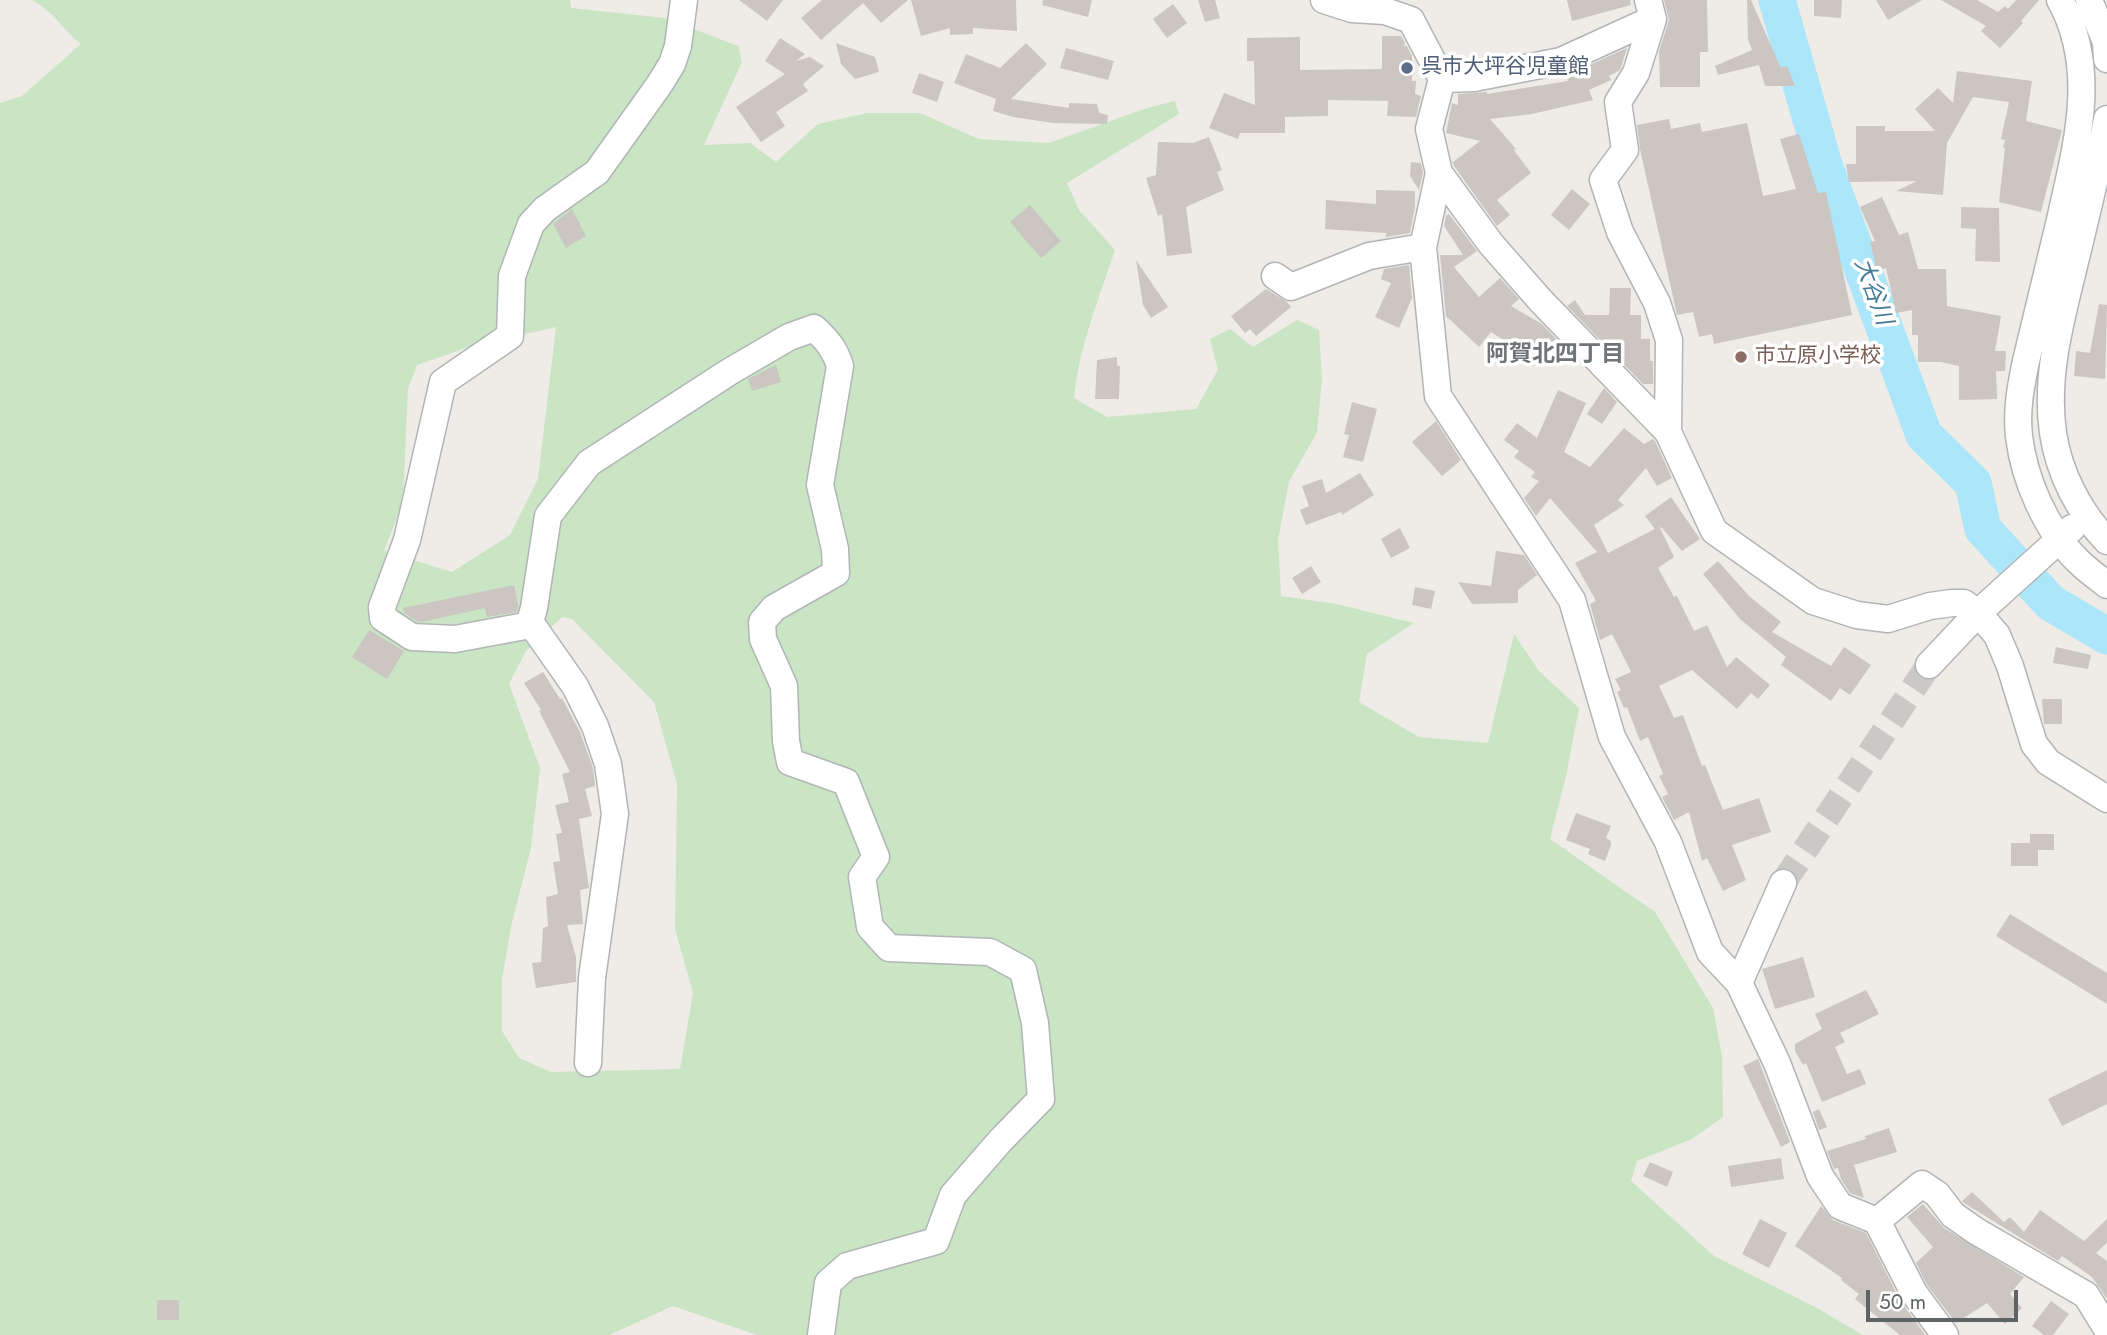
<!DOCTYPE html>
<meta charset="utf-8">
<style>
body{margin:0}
#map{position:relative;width:2107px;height:1335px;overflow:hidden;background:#efebe6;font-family:Jost,sans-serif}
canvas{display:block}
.scale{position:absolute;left:1866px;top:1290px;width:152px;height:32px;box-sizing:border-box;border:4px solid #5e6365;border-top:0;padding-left:9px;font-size:21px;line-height:24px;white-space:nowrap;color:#5e6365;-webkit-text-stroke:5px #fff;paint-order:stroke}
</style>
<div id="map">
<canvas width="2107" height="1335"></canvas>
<div class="scale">50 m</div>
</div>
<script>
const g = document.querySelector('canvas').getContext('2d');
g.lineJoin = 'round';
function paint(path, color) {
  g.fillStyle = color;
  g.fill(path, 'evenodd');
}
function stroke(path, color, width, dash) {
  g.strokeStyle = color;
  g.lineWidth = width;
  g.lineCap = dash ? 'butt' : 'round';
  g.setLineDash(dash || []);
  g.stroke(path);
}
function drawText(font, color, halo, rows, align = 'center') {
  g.font = font + ' Jost,"Noto Sans JP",sans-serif';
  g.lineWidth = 7;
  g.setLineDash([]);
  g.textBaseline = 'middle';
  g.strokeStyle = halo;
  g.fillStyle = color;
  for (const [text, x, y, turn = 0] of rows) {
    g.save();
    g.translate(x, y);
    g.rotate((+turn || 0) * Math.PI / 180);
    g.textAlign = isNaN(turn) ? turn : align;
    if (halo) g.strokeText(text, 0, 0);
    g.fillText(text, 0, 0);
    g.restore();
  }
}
paint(new Path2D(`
 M31,0H570L571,8L665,18L738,46L742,62L704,145L750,143L776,162L818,124L867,113H920L979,139L1049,143L1147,108L1175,101L1179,114L1067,183L1079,210L1115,250C1099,298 1079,347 1074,398L1107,417L1196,409L1218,370L1210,339L1230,329L1253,347L1297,320L1319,330L1322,379L1317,432L1289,482L1278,540L1281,596L1337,604L1414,623L1367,654L1359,702L1419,737L1488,743L1514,634L1539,671L1579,708L1566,776L1550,839L1655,912L1713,1008L1722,1056L1723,1117L1692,1139L1637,1161L1631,1181L1714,1256L1817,1308L1863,1335H757L673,1306L609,1335H0V103L22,96L81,44C63,30 52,9 31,0ZM556,327L538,479L510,535L452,572L384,551L403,502L408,389L417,365L469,347ZM562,617L572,619L654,702L677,784L675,929L693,993L680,1069L551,1072L519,1058L502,1031V979L512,922L531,848L540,768L509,684L526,651Z`), '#cae5c4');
stroke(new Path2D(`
 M1777,0L1824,165L1924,435L1973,483L1983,529L2051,603L2107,636`), '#ace6fa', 37);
paint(new Path2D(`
 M739,0H783L767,21Z
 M822,0H908L881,23L863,3L821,40L801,18Z
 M911,0H1016L1017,31L973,28V34L950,35V28L921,36Z
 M1043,0H1092L1088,17L1042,5Z
 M1198,0H1215L1220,18L1205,22Z
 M1567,0H1630L1631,5L1572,21Z
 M1664,0H1707L1708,52H1700V87H1660L1659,51L1669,20Z
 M1747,0H1751L1781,68L1787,66L1795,86H1765L1759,65L1718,75L1715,66L1752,50L1748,40Z
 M1814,0H1842L1841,18L1814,16Z
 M1876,0H1922L1888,20Z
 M1941,0H1977L1998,12L2005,6L2008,9L2016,0H2039L2021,21L2023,23L2000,48L1981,31L1986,26Z
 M1173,4L1187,23L1167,38L1153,19Z
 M1382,36H1401L1405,43L1404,46H1407L1412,56V81H1416L1415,94L1421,96L1416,117L1387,116L1388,101L1328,100V116L1285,117V133H1240L1238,139L1209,128L1224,93L1255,105L1254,61H1247V38L1300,37V70L1382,69Z
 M780,38L805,54L796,61L810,57L824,66L803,84L808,91L776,112L785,126L761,142L736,107L785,74L765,61Z
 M836,43L875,57L879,72L855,79L841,64Z
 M1026,43L1047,64L1011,99L1069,108V103L1097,104L1099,113L1108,115L1107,124L1053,123L1013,117L993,111L996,99L954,83L966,54L1000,68Z
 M1066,48L1114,61L1108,80L1060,68Z
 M1627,48L1620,70L1609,76L1611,80L1589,90L1593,100L1532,114L1490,119L1517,150L1513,149L1531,173L1497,200L1510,215L1497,226L1454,166L1453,162L1480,141L1446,133L1452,103L1458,105V94L1487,92V94L1568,81L1567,76L1584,70L1583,68Z
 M1957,71L2032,81L2026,121L2062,130L2041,212L1999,202L2005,148H2003L2005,140L2001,139L2009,102L1973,97L1947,143L1943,195L1896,191L1917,181L1849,182L1846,164H1856V126H1885V131H1935L1915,109L1938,88L1953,103Z
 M919,73L944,82L937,102L912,93Z
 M1669,119L1671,129L1700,123L1702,132L1747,123L1763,196L1796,189L1780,139L1799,134L1818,193L1826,192L1852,315L1714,344L1712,334L1699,337L1693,312L1677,315L1640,149L1637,125Z
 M1209,137L1222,170L1217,172L1224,190L1186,207L1192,253L1167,256L1162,214L1158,216L1146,178L1156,175L1158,142L1193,143Z
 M1411,162L1421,163L1423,173L1419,190L1410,176Z
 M1572,189L1590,204L1569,230L1551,215Z
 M1376,190L1415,191V207L1410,233L1386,237V233L1325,229L1326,200L1376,204Z
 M1882,197L1899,235L1908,232L1918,269H1946L1947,306L2001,316L1995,351H2006L2005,371H1996L1997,399L1959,400V366L1941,362H1918V335H1912V310L1896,313L1886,268L1877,271L1870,242L1875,241L1860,207Z
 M1030,205L1061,241L1041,258L1010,222Z
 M1961,207L1999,208L2000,262L1975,261L1976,229L1961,228Z
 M572,209L586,236L566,248L553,224Z
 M1449,214L1477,251L1454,267L1479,297L1500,278L1519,299L1511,306L1542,324L1556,339L1545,363L1522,352L1491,332L1479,347L1446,316L1440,255H1463L1444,226L1446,216Z
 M1136,260L1168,307L1151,318L1143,305Z
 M1409,265L1412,298L1399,328L1375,317L1391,283L1381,279L1384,269Z
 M1610,288H1631L1630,315H1641V339H1650V361H1653V384H1643L1567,306L1575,300L1585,315H1609Z
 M1266,289L1287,302L1291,307L1256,336L1250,329L1245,333L1231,316Z
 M2099,304L2107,305L2105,379L2074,376L2076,351L2090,353Z
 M1117,357V366H1120L1119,399H1095L1097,360Z
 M776,365L781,382L752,391L748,379Z
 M1604,388L1617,402L1602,424L1587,414Z
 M1558,390L1586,403L1564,452L1590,467L1624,428L1644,444L1653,439L1655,441L1672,478L1657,486L1646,468L1618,500L1624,505L1594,525L1608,553L1655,529L1645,516L1671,497L1700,539L1682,551L1661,527L1660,528L1674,557L1658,568L1674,597L1677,596L1694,631L1707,625L1727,667L1736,657L1770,685L1758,699L1751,693L1737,709L1692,670L1659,686L1674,718L1683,715L1702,766L1705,765L1723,810L1759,798L1771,832L1732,845L1746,880L1723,891L1707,858L1702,861L1689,812L1674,820L1662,797L1668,794L1659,776L1663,774L1648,737L1640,741L1627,707L1624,708L1617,692L1621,690L1615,679L1631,672L1612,634L1600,640L1590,604L1596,601L1575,563L1597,552L1550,498L1536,516L1524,498L1539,481L1531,477L1535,472L1514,457L1519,451L1504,440L1517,423L1537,438Z
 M1352,402L1377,409L1363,462L1343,457L1349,435L1344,434Z
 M1436,421L1461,460L1442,476L1412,442Z
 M1360,473L1374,495L1342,515L1341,512L1306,525L1300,510L1309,506L1302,486L1322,479L1326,493Z
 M1400,528L1410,548L1391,558L1381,539Z
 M1496,551L1524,555L1537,575L1518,590V603L1472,604L1458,582L1491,586Z
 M1718,561L1749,596L1781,622L1772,632L1831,666L1844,647L1871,665L1850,695L1840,688L1831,701L1781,665L1786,657L1740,619L1703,574Z
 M1311,566L1321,582L1302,594L1292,578Z
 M514,585L518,605L517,612L487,617L485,608L422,622L417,621L404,613L403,608Z
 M1415,587L1435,591L1431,609L1412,605Z
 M369,630L404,651L387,679L352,657Z
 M2056,647L2091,655L2088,669L2053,663Z
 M543,672L560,699L562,698L580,732L593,768L595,786L585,789L592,816L579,819L589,888L580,890L583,924L567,925L576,957V982L536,988L532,963L541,962L543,928L548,926L546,897L558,894L553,862L560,861L556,834L562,833L555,805L569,802L562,774L570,772L539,711L541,710L524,683Z
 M2042,699H2062V724H2044Z
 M1576,813L1611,826L1606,838L1611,841V845L1605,861L1588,854L1590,849L1566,840Z
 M2030,834H2054V850H2038V866H2011V843H2030Z
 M2010,914L2107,973V1004L1996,936Z
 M1803,957L1815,997L1775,1009L1762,969Z
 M1866,990L1879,1014L1840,1033L1845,1042L1835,1047L1847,1074L1860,1069L1866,1084L1822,1102L1806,1063L1803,1065L1795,1051V1044L1822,1029L1815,1014Z
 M1758,1059L1790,1142L1781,1147L1743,1066Z
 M2107,1070V1104L2062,1126L2048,1099Z
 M1819,1109L1827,1127L1819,1130L1813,1112Z
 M1889,1128L1897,1152L1854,1165L1864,1198L1850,1193L1841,1179L1838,1168L1834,1169L1827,1151L1866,1139L1865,1136Z
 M1781,1158L1784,1179L1731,1187L1728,1166Z
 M1650,1162L1673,1172L1667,1187L1643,1176Z
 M1972,1192L2004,1222L2010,1217L2024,1232L2040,1210L2084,1241L2107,1219V1243L2096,1253L2107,1261V1299L2092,1277L2062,1256L2058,1261L1964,1203L1962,1201Z
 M1923,1204L1944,1228L2024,1277L2010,1294L2022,1308L2005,1324L1987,1303L1956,1323L1927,1285L1916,1263L1933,1247L1907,1217Z
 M1821,1206L1833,1220L1866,1233L1900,1300L1925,1335H1900L1855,1299L1859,1294L1841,1280L1842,1278L1795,1246Z
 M1760,1219L1787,1233L1769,1268L1742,1254Z
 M157,1300H179V1320H157Z
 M2051,1301L2069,1314L2053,1335H2044L2032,1326Z`), '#cbc6c2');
stroke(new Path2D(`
 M1783,883L1929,665`), '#cbc9c6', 26, [26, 13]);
const minor = new Path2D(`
 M684,0L678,46L672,64L659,85L597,172L545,209L531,224L512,276L510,336L443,382L407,540L382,607L383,618L412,637L455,639L525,626L530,622L534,608L548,516L589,463L729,372L789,337L814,328C826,339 835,349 840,366L820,485L835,549L836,573L774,608L762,622L763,639L784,686L786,741L790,762L846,782L876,857L862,877L870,927L889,948L990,952L1023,970L1035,1023L1041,1099L1001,1140L953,1195L936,1241L847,1266L828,1283L821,1335
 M1324,0L1352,9L1385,11L1411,20L1442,79L1429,129L1439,173L1423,247L1438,396L1572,600L1612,737L1668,842L1710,952L1739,983L1777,1063L1820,1176L1840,1206L1877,1221L1914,1293L1945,1335
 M1648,0L1653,19L1636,73L1618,102L1625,150L1603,180L1620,232L1657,303L1669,340L1668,432
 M2060,0C2099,70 2076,147 2060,220C2049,267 2037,314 2026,361C2021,385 2016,410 2019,436C2024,479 2046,530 2078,561C2087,570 2097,577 2107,585
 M2089,0L2106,42L2107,59
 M1442,79L1474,78L1561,61L1653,19
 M2107,119C2098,170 2085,220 2073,270C2060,323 2045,378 2053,433C2059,473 2079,512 2107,541
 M1439,173L1491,244L1541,301L1668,432L1714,531L1813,601L1857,615L1888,619L1930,606L1952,603H1964L1978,613L1997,635L2010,666L2034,744L2048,762L2107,799
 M1275,276L1291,287L1369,256L1423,247
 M530,622L575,686L595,726L608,764L615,814L592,978L588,1063
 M1929,665L1978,613L2072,528
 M1739,983L1783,883
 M1877,1221L1922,1184L1937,1194L1953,1215L1976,1231L2086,1295L2107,1329`);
stroke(minor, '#b1b5b7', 29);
stroke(minor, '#fff', 26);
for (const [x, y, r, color] of [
 [1407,68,7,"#5c6f8a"],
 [1741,357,7,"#8d6e63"]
]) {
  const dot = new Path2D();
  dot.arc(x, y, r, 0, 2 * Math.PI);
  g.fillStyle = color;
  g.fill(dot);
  stroke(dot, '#fff', 2.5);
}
drawText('21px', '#4e5e75', '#fff', [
 ["呉市大坪谷児童館",1421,68]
], 'left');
drawText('21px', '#785e54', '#fff', [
 ["市立原小学校",1755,357]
], 'left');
drawText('italic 23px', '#437d9a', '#fff', [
 ["大谷川",1872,292,70]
]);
drawText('bold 23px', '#6f7577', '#fff', [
 ["阿賀北四丁目",1555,355]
]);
</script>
